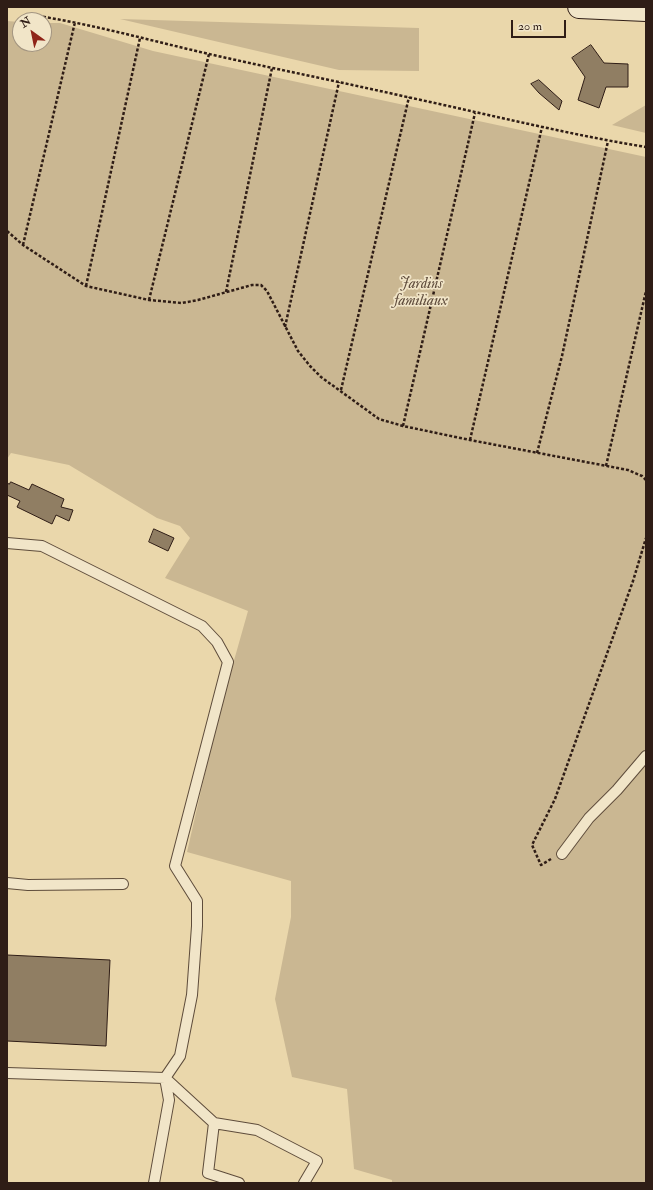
<!DOCTYPE html>
<style>
body{margin:0}
#map{position:relative;width:653px;height:1190px;overflow:hidden;background:#ead7ab;font-family:"IM FELL Double Pica",serif}
canvas{display:block}
.frame{position:absolute;inset:0;border:8px solid #2f1d16;pointer-events:none}
.north{position:absolute;left:12px;top:12px;width:40px;height:40px;box-sizing:border-box;background:#f1e5c8;border:1px solid #a39581;border-radius:50%;rotate:327deg;font-size:11px;font-weight:700;line-height:16px;text-align:center;color:#2f1d16}
.north::after{content:'';display:block;margin:auto;width:14px;height:18px;background:#8f2418;clip-path:polygon(50% 0,100% 100%,50% 72%,0 100%)}
.scale{position:absolute;left:511px;top:20px;width:55px;height:18px;box-sizing:border-box;border:2px solid #2f1d16;border-top:0;padding-left:5px;font-size:12px;line-height:14px;white-space:nowrap;color:#2f1d16;-webkit-text-stroke:3px #f1e5c8;paint-order:stroke}
</style>
<div id="map">
<canvas width="653" height="1190"></canvas>
<div class="frame"></div>
<div class="north">N</div>
<div class="scale">20 m</div>
</div>
<script>
const g = document.querySelector('canvas').getContext('2d');
g.lineJoin = 'round';
function paint(path, color) {
  g.fillStyle = color;
  g.fill(path, 'evenodd');
}
function stroke(path, color, width, dash) {
  g.strokeStyle = color;
  g.lineWidth = width;
  g.lineCap = dash ? 'butt' : 'round';
  g.setLineDash(dash || []);
  g.stroke(path);
}
function drawText(font, color, halo, rows, align = 'center') {
  g.font = font + ' "IM FELL Double Pica",serif';
  g.lineWidth = 3.5;
  g.setLineDash([]);
  g.textBaseline = 'middle';
  g.strokeStyle = halo;
  g.fillStyle = color;
  for (const [text, x, y, turn = 0] of rows) {
    g.save();
    g.translate(x, y);
    g.rotate((+turn || 0) * Math.PI / 180);
    g.textAlign = isNaN(turn) ? turn : align;
    if (halo) g.strokeText(text, 0, 0);
    g.fillText(text, 0, 0);
    g.restore();
  }
}
paint(new Path2D(`
 M120,19L419,28V71L339,70Z
 M7,21L20,22V44H44V23H60L153,51L646,157V1183H392V1180L354,1169L347,1089L292,1077L275,999L291,917V881L187,852L218,717L248,611L165,578L190,538L180,526L157,518L69,465L11,453L7,459Z
 M646,105V133L612,125Z`), '#cab792');
const building = new Path2D(`
 M591,45L604,63L628,64V87H606L599,108L578,100L585,77L572,58Z
 M539,80L562,101L559,110L539,93L531,84Z
 M11,482L29,490L32,484L64,499L61,507L73,510L69,521L56,515L52,524L17,507L20,501L7,495V483L9,484Z
 M154,529L174,538L168,551L149,542Z
 M7,955L110,960L106,1046L7,1041Z`);
paint(building, '#907e63');
stroke(building, '#2f1d16', 1);
const lane = new Path2D(`
 M7,543L42,546L202,626L217,642L228,662L175,866L197,901V926L192,995L180,1056L165,1078L7,1073
 M562,854L589,818L617,790L646,756
 M7,883L28,885L123,884
 M165,1078L214,1123L257,1130L317,1161L304,1183
 M214,1123L208,1173L239,1183
 M154,1183L169,1100L165,1078`);
const secondary = new Path2D(`
 M579,7L646,10`);
stroke(lane, '#5e4c3b', 12);
stroke(secondary, '#2f1d16', 24);
stroke(new Path2D(`
 M38,16C96,25 152,41 209,54C275,69 341,82 407,97C487,114 566,134 646,147
 M7,231L23,245L86,286L149,300L182,303L198,300L252,285H261L267,291L298,351L310,366L321,377L379,419L403,426L470,440L628,470L642,476L646,480
 M23,245L75,22
 M86,286L140,38
 M226,292L272,68
 M149,300L209,54
 M285,327L339,82
 M341,390L409,97
 M403,426L475,113
 M470,440L542,127
 M537,453L562,356L608,141
 M606,466L646,291
 M551,859L541,865L532,845L555,799L633,581L646,538`), '#2f1d16', 2.5, [3, 2]);
stroke(lane, '#f1e5c8', 10);
stroke(secondary, '#f1e5c8', 22);
drawText('italic 15px', '#5e4b3b', '#f1e5c8', [
 ["Jardins",421,285],
 ["familiaux",421,302]
]);
</script>
